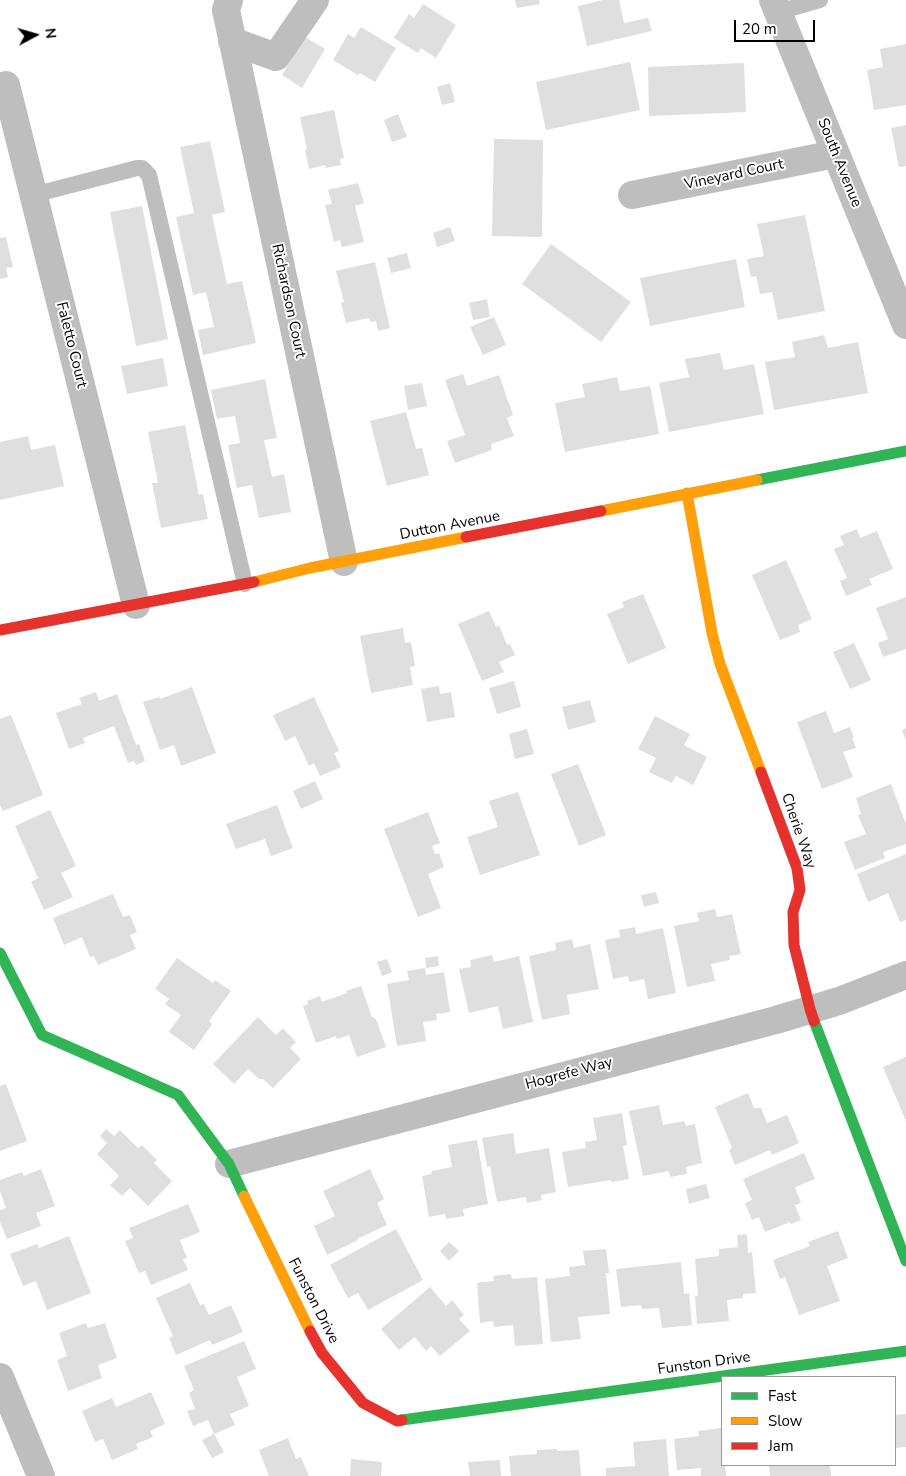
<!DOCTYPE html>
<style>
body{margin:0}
#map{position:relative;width:906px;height:1476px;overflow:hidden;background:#fff;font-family:"Nunito Sans",sans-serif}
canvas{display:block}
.legend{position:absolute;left:721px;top:1376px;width:175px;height:90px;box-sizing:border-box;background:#fff;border:1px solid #999;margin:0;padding:6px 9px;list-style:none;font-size:15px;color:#000}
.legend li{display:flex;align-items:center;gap:10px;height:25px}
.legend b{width:25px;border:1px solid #999}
.north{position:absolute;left:10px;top:10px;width:50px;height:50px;-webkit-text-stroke:4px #fff;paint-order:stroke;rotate:84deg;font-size:14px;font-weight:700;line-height:20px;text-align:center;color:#000}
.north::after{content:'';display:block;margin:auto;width:18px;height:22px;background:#000;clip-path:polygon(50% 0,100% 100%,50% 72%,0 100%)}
.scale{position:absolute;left:734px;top:20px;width:81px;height:22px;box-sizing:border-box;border:2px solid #000;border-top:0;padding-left:6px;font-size:15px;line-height:18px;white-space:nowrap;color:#000;-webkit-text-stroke:4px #fff;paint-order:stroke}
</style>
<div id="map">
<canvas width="906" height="1476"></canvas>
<ul class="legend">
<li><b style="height:6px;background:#30b455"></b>Fast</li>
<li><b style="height:6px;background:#ff9f0a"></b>Slow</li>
<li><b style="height:6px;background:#e5322d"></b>Jam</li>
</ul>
<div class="north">N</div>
<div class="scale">20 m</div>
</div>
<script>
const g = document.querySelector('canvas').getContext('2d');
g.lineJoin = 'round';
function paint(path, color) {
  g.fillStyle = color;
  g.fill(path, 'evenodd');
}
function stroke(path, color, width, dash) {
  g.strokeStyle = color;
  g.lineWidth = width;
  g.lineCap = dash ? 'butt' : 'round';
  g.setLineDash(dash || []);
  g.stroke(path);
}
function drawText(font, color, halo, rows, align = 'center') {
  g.font = font + ' "Nunito Sans",sans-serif';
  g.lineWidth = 4;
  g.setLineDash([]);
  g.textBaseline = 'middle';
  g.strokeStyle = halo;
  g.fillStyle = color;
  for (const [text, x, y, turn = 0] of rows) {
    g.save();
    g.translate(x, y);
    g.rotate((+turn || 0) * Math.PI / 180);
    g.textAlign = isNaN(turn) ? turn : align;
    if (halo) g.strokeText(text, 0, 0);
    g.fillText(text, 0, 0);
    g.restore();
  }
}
paint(new Path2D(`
 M515,0H539L540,4L517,8Z
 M603,0H619L624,23L648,18L652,31L587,46L578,6Z
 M423,4L456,25L436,58L421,48L418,53L394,38L409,14L414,18Z
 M361,27L396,48L375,82L360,73L358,75L333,60L348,34L354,38Z
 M305,37L325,49L302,88L282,75Z
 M906,44V105L874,110L867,70L883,67L880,49Z
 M630,62L640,110L546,130L536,82Z
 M744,63L746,112L649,116L648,67Z
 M450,83L455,102L442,105L437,87Z
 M334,110L344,158L340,159L341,165L326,168L325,165L309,169L305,150L307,149L300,117Z
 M398,114L407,137L392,142L384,120Z
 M906,125V166L899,167L891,128Z
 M494,139L543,140L542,237L492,236Z
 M210,141L225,212L212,215L227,284L242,281L256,343L203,355L198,330L214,327L206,292L193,295L176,217L194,213L180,147Z
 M358,183L364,203L355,206L364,242L342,247L340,240L334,242L325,205L332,204L328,190Z
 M142,206L168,339L136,346L110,212Z
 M805,215L825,311L778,320L772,292L760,294L756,276L751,277L747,259L764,256L757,224Z
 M450,227L455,241L437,247L433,233Z
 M6,237L13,267L6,268L8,277L0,279V238Z
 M551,244L631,302L601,342L522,284Z
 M407,253L411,268L391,273L387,258Z
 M736,259L745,307L650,326L640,278Z
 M375,262L390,328L378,331L376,321L371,322L369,318L346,323L341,303L344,302L336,271Z
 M487,299L490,317L473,320L469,303Z
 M494,317L506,345L483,355L470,327Z
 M824,335L828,348L858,342L868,393L774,410L765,362L795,357L792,342Z
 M720,353L724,370L754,364L764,414L669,432L659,383L689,377L685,359Z
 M163,358L168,386L127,394L121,366Z
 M463,374L467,386L499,375L513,415L507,418L514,436L491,444L492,450L455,463L447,441L465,435L445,380Z
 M617,377L620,391L650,386L659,434L565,452L555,403L585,397L582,384Z
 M265,379L277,438L264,440L272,477L284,474L291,512L259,518L252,485L237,488L228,445L240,443L235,416L217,419L211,390Z
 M422,383L427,406L408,410L404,386Z
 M406,412L416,449L422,448L429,475L387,486L370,421Z
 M185,425L199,495L203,494L208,519L161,528L152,483H158L148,432Z
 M28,436L31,450L55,445L64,486L0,500V442Z
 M857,529L860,538L877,531L893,569L869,579L872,585L846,596L840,581L847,578L834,549L844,545L840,536Z
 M786,560L812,619L798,625L800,632L780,640L752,575Z
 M643,594L666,648L628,664L607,614L624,607L622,602Z
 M906,597V649L883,657L878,643L888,639L876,608Z
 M489,611L496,627L499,625L507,645L510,644L515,655L499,662L504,672L482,681L458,624Z
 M403,628L405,643L411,642L415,666L410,667L413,685L371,693L360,636Z
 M854,643L871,680L850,689L833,652Z
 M514,681L521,707L497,714L489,688Z
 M439,686L440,694L451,692L455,717L427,722L421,689Z
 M192,687L216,753L181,766L174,745L160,750L143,702L159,697L160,699Z
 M96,692L99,701L117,694L136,745L139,744L145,761L136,765L134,761L128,763L114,726L83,738L85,743L69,749L56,713L82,704L79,698Z
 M314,697L339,751L334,753L341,767L320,776L314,763L309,766L295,736L285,741L273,715Z
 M590,700L596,722L568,730L562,707Z
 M826,711L834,733L850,727L854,738H852L856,748L843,752L853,777L822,789L797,722Z
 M11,715L43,795L3,811L0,805V719Z
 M655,716L690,734L684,745L707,757L693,785L676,776L672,783L649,772L656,758L638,749Z
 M906,728V741L902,730Z
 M527,729L534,754L515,759L509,734Z
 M578,764L606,835L579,846L551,774Z
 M315,781L323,799L301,809L293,791Z
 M891,784L906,824V844L883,852L885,858L855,870L844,842L866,834L858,815L861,814L856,798Z
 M518,792L540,855L480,875L467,837L498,827L489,801Z
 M277,805L293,848L271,856L265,839L236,849L226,824Z
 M50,810L76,866L61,873L73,897L44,910L31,882L38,878L15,826Z
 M428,812L440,843L432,846L435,854L439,853L444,867L428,874L441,908L418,917L384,829Z
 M906,854V920L900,922L888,893L868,902L857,874Z
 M656,892L659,903L644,907L641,895Z
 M113,894L123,917L130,915L137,932L130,935L136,949L98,965L94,956L90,957L82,937L64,945L53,918Z
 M715,909L717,917L732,914L741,954L729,956L730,960L711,964L715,981L687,987L674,926L699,921L697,913Z
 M635,927L636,934L663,928L676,993L648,999L644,979L629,982L628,976L613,979L605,940L620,937L619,930Z
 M572,939L574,948L590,944L599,989L567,995L570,1014L542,1020L529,956L556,950L555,943Z
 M492,955L494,962L519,956L533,1022L503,1029L498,1006L469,1013L459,969L471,967L470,960Z
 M438,956L439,966L426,968L425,958Z
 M177,958L213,983L215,980L231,991L209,1021L212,1024L194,1050L169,1032L181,1015L165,1004L169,999L155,989Z
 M387,959L392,972L382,976L377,962Z
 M425,968L426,975L444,972L450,1012L436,1014L437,1020L423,1022L426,1041L397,1046L387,984L409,980L407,971Z
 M361,986L372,1017L376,1019L386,1047L357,1057L349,1035L337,1039L336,1036L316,1043L303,1006L308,1004L307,1001L320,996L322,1002L347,993L346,991Z
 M258,1017L276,1035L283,1028L296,1042L290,1048L301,1059L273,1088L263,1079H259L248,1069L234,1084L213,1064Z
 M906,1057V1121L883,1067Z
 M6,1084L27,1141L0,1151V1086Z
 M748,1093L754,1108H761L767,1123L787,1115L799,1143L772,1155L770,1150L735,1165L729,1150L732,1148L715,1107Z
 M659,1105L663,1125L684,1121L686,1126L695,1124L702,1163L686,1167L687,1174L670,1177L669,1171L643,1176L629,1111Z
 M622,1113L627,1145L623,1146L629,1179L612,1182L611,1180L568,1187L562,1152L586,1148L585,1142L597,1140L593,1118Z
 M106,1129L114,1136L120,1130L138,1148L142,1145L157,1160L154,1163L172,1181L148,1206L130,1188L122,1196L110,1185L119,1176L97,1154L107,1143L100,1136Z
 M513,1133L516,1154L549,1148L556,1192L541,1195L542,1200L527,1203L526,1197L497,1202L490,1166L487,1167L482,1138Z
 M477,1140L488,1204L463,1209L464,1216L446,1219L445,1214L429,1217L422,1176L431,1174L432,1171L452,1167L448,1145Z
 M804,1153L815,1179L795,1187L801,1203L795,1205L801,1220L791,1224L790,1222L765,1232L759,1217L752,1220L745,1203L752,1200L743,1179Z
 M41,1169L55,1206L36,1213L41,1226L7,1239L0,1222V1210L6,1208L0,1191V1180L22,1172L24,1176Z
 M370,1169L384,1199L377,1203L387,1225L357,1239L358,1240L327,1255L314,1226L335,1216L323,1191Z
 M706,1184L710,1198L689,1204L686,1189Z
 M188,1204L200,1232L180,1240L187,1258L183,1259L188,1270L151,1285L145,1271L139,1273L125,1241L133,1238L129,1228Z
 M396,1229L423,1280L368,1310L358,1293L348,1298L330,1265Z
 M838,1231L848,1258L827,1266L840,1301L799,1315L785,1277L780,1279L773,1260L810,1246L808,1242Z
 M747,1234L748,1253L752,1252L756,1293L743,1294V1298L727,1300L729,1321L697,1324L695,1296H698L695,1259L719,1256V1249L738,1247L737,1235Z
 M69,1236L91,1293L47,1310L36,1281L23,1286L10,1254L37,1244L39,1248Z
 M449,1242L459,1251L449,1261L440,1251Z
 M606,1249L609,1273H606L610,1314L578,1317L581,1339L551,1342L545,1279L570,1276L569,1267L585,1265L583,1251Z
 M681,1262L684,1294L689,1293L692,1325L662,1328L659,1308L642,1309L641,1305L621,1307L616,1269Z
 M511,1274L512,1279L537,1277L543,1344L515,1346L513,1325L494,1327L493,1321L480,1323L477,1283L494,1281L493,1276Z
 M190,1283L200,1305L204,1304L209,1315L231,1305L243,1332L212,1345L210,1340L176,1355L169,1338L173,1336L156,1298Z
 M430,1287L446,1306L452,1300L464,1315L459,1319L470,1331L440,1356L431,1346L426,1351L415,1337L399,1350L381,1329Z
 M86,1323L88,1328L105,1323L117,1358L98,1365L102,1378L68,1391L57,1360L67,1356L59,1333Z
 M244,1341L256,1369L237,1377L249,1406L230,1414L235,1425L214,1434L208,1420L193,1426L187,1411L195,1409L189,1393L194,1390L184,1366Z
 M151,1392L165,1424L150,1431L153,1437L136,1444L138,1449L112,1460L103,1439L95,1442L82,1411L112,1398L116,1407Z
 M906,1414V1447L895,1448V1415Z
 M722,1428V1465H725L726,1476H701V1468L677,1470L674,1439L699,1436L698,1431Z
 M214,1434L224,1452L212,1458L202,1440Z
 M288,1438L296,1459L301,1457L309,1476H269L259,1450Z
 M666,1439L669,1476H606V1468L635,1466L633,1442Z
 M557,1449V1451L579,1450L581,1476H511L509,1456L537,1454V1450Z
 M351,1459L382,1462L381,1476H350Z
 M500,1460L501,1476H470L468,1462Z
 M769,1465H830L831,1476H770Z`), '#dfdfdf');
stroke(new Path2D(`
 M778,12L820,0
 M33,195L137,168H142L149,175L245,584`), '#bebebe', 16);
stroke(new Path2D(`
 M229,0L226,10L344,562
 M773,0L906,325
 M232,41L276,57L315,0
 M6,85L136,605
 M632,195L835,154
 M229,1164L776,1020L839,1001L906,975
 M0,1377L41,1476`), '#bebebe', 28);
stroke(new Path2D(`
 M757,480L906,451
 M0,953L42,1035L178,1095L229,1164L244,1196
 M814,1021L906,1261
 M402,1420L906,1351`), '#30b455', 11);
stroke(new Path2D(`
 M687,493L712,633L720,664L761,772
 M601,511L757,480
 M254,582L310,568L466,537
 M244,1196L310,1331`), '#ff9f0a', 11);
stroke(new Path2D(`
 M466,537L601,511
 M0,630L254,582
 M761,772L797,868L800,890L793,912L794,945L810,1009L814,1021
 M310,1331L322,1353L363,1403L397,1421L402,1420`), '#e5322d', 11);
drawText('15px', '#000', '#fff', [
 ["South Avenue",839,163,68],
 ["Vineyard Court",734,175,-12],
 ["Richardson Court",288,301,78],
 ["Faletto Court",71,345,76],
 ["Dutton Avenue",450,526,-11],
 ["Cherie Way",798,831,71],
 ["Hogrefe Way",569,1074,-15],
 ["Funston Drive",313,1301,63],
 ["Funston Drive",704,1364,-8]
]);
</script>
